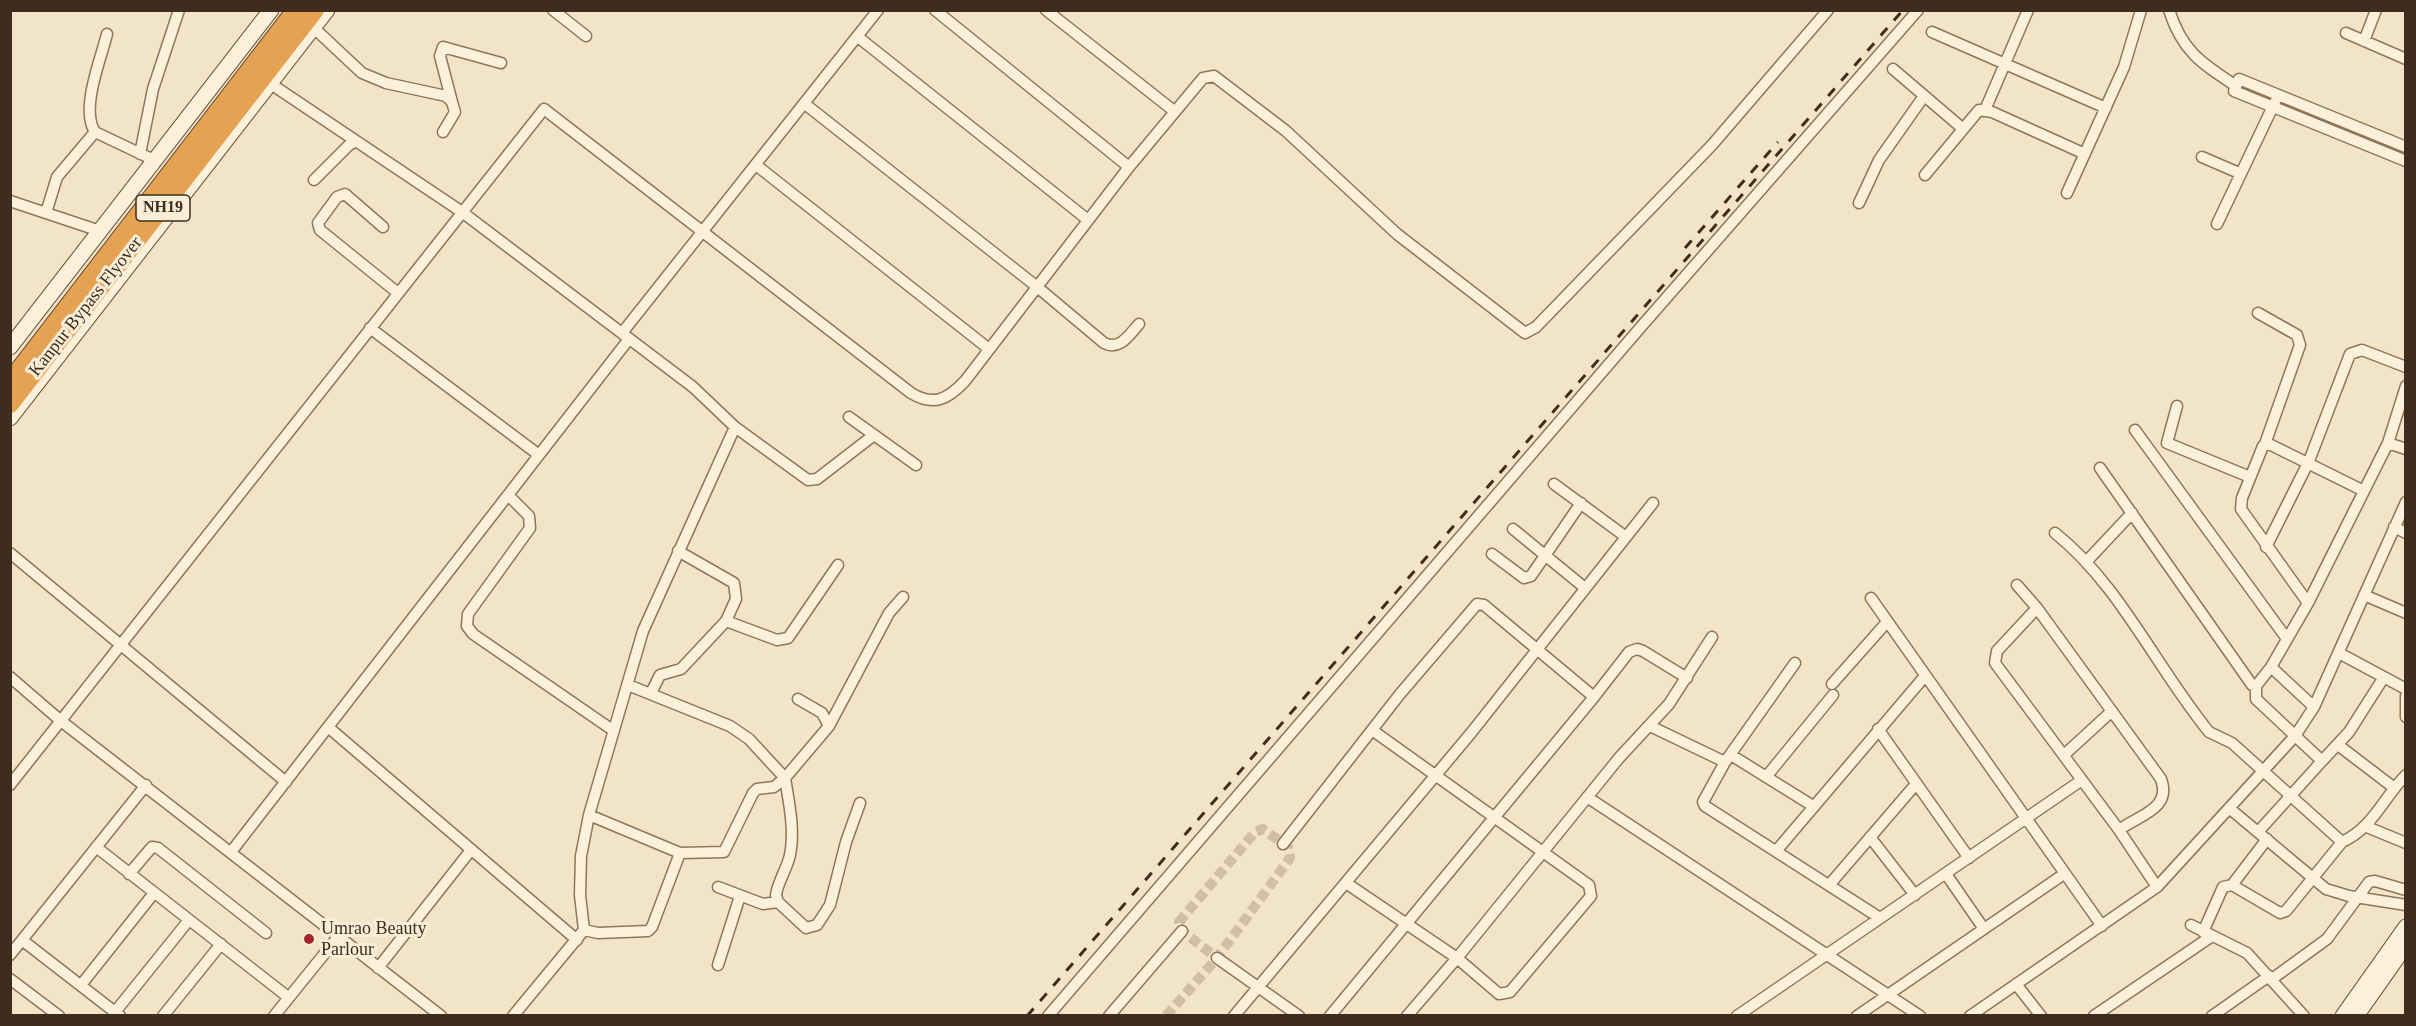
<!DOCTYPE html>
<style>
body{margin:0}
#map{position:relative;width:2416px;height:1026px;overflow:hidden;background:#f2e4c6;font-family:"Times New Roman",serif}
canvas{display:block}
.frame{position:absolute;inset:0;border:12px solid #3e2d1f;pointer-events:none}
</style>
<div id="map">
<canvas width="2416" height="1026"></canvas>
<div class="frame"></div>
</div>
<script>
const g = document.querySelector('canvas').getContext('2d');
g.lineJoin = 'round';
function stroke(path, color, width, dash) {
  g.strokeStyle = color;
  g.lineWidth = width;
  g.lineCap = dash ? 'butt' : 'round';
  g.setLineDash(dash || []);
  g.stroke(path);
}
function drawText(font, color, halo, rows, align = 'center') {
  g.font = font + ' "Times New Roman",serif';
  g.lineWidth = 6;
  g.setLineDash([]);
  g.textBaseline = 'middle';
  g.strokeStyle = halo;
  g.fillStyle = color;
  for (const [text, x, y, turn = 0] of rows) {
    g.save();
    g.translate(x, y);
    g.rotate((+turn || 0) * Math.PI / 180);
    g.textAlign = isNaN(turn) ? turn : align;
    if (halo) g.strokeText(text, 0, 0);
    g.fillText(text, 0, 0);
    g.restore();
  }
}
stroke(new Path2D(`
 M1166,1016L1217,958L1290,858L1288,847L1263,829L1255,832L1179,922L1182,931L1217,958`), '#cebfa5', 10, [10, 5]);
const street = new Path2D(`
 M553,10L586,36
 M935,10L1129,167
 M1046,10L1174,111
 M2169,10C2182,51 2201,63 2236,86
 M314,28L362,73L386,83L446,96L452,102L455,112L443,132
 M1932,32L2106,108
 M2346,33L2406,59
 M107,34C101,59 80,109 95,132L156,161
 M858,37L1088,220
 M2364,41L2376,10
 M1893,69L1962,128
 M271,84L462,212L693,387L735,427L643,631L589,815L581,856L580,895L584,930L513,1016
 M452,102L440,56L443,47L501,63
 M805,104L1036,286L1104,343C1120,351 1129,335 1139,324
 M1985,110L2028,10
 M2406,147L2239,79L2234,91L2406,161
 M140,154L153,89L179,10
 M2202,157L2239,173
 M756,165L989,349
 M1925,175L1979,110L1992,112L2085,154
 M314,180L349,145L356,141
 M2067,193L2124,67L2141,10
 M10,201L100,231
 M1859,203L1879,160L1924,96
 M46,213L57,177L95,132
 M2217,224L2275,102
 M383,227L345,194L337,197L318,223L320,230L398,293
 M2258,313L2297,335L2300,345L2265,444
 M370,328L539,455
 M622,333L878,10
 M2177,406L2167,443L2250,477
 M849,417L916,465
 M735,427L808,480L817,479L874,435
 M2135,430L2287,639
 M2388,443L2406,449
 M2100,468L2252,685L2256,686L2271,667L2308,603L2388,443L2406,386
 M1554,484L1626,537
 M508,495L529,516L530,528L468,614L467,626L473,634L614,731
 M2394,527L2406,533
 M1513,529L1585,588
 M2055,533C2120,585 2156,667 2209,732L2232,743L2342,842L2286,911L2280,913L2232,885L2223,887L2203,932
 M2266,547L2309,461L2350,354L2362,350L2406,367
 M678,551L734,583L736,599L726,621
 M10,553L286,782
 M1492,554L1524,578L1531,576L1581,503
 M2086,562L2132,513
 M2017,585L2037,608L2161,779C2172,809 2139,815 2119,830
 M2364,595L2406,613
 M1871,598L2102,926
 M2308,603L2241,509L2242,498L2263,446L2269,444L2364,491
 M2037,608L1997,651L1995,663L2119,830L2157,887
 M2339,653L2406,689
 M1795,663L1725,762L1703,802L1705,806L1880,918
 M2271,667L2314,707
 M10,677L61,721L441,1016
 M1832,684L1887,622
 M628,685L730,726L749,739L785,778L829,726L822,713L798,699
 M2256,686V699L2322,761L2258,832
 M651,693L660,675L681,669L726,621L777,640L788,638L838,565
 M2406,696V717
 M829,726L889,613L903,597
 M1650,726L1725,762
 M328,727L577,940
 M1878,729L1969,858
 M2338,745L2393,787
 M1731,755L1813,806
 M2064,755L2112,711
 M2322,761L2349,732L2384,677
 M1766,777L1833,695
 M785,778C789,803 795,830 790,855C787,869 778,881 776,895L778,902L806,928L817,925L830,905L846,842L860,803
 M10,785L544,109L911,393C934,407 948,399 965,381L1129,167L1203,78L1214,76L1286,131L1397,234L1525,333L1536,327L1712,145L1828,10
 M1587,797L1920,1016
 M2229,808L2326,889L2349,896L2406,905
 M2367,827L2406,843
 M1870,837L1915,895
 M2342,842C2373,828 2383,798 2406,775
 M1283,844L1400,694L1477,604L1484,605L1594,697
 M96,847L288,997
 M1777,850L1925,676
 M231,852L629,339
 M680,853L724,852L753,793L757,789L774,787L785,778
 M129,874L152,847L158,848L266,933
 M1946,874L1984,929
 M1346,883L1457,958L1499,994L1510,992L1591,896L1589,885L1372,730
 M1830,884L1916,784
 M2232,885L2267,839
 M718,887L763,904L778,902
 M2191,925L2247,953L2304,1016
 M584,930L598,933L648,931L652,927L680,853L589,815
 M22,940L120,1016
 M10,955L146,785
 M1217,958L1299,1016
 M718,965L740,896
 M378,968L471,850
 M10,979L59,1016
 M2272,979L2327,939L2369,882L2375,881L2406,890
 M2016,984L2041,1016
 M81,985L154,893
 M115,1012L189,920
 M163,1016L221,944
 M274,1016L338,937
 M1048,1016L1640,328L1918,10
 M1109,1016L1182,931
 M1234,1016L1471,733L1653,503
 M1330,1016L1594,697L1629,652L1637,649L1643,651L1687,678
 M1407,1016L1457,958L1619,758L1669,704L1712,637
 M1737,1016L2082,780
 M1857,1016L2064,874
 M1970,1016L2157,887L2295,736L2314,707L2406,502
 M2094,1016L2212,936
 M2212,1016L2269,976`);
const secondary = new Path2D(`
 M10,347L271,10
 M10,418L327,10
 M2343,1016L2406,927
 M2356,1016L2406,945`);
const highway = new Path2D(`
 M10,382L296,10
 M10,404L315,10`);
stroke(street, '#8f755a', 13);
stroke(secondary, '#71563d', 17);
stroke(highway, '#5d432e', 20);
stroke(street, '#fbf1db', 10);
stroke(secondary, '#fbf1db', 15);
stroke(highway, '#e5a252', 18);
stroke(new Path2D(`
 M1685,248L1778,142
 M1027,1016L1903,10`), '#3e2d1f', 3, [10, 10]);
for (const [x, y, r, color] of [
 [309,939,6,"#a22529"]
]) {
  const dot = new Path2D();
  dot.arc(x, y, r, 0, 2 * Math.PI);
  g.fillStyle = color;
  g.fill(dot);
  stroke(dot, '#f8eed7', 2);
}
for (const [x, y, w] of [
 [163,208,54]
]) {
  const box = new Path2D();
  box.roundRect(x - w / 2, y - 13, w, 26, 4.5);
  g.fillStyle = '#f8eed7';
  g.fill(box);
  stroke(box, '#3e2d1f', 1.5);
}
drawText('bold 16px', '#3e2d1f', null, [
 ["NH19",163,208]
]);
drawText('18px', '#3e2d1f', '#f8eed7', [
 ["Kanpur Bypass Flyover",86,307,-52]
]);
drawText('18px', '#3e2d1f', '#f8eed7', [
 ["Umrao Beauty",321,929],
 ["Parlour",321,950]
], 'left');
</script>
